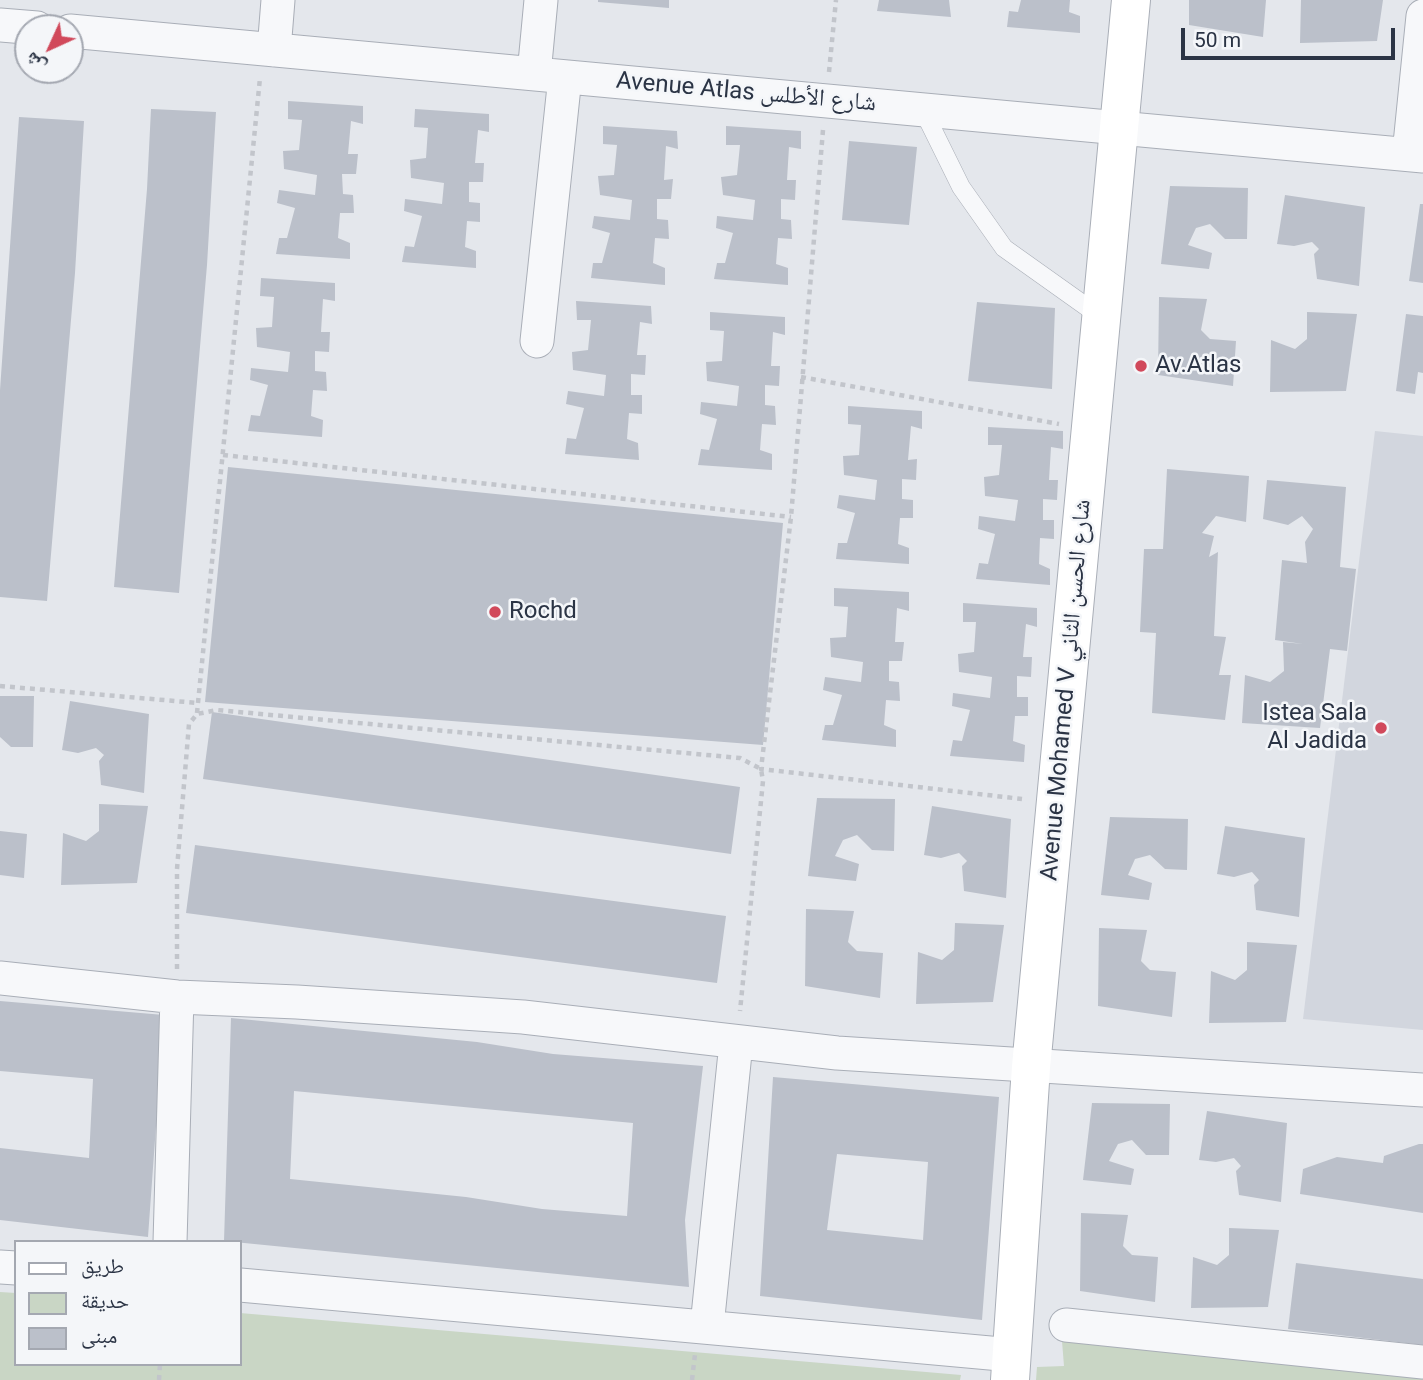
<!DOCTYPE html>
<meta charset="utf-8">
<style>
body{margin:0}
#map{position:relative;width:1423px;height:1380px;overflow:hidden;background:#e4e7ec;font-family:Roboto,"Noto Naskh Arabic",sans-serif}
canvas{display:block}
.legend{position:absolute;left:14px;top:1240px;width:228px;height:126px;box-sizing:border-box;background:#f4f6f9;border:2px solid #a4a8b1;margin:0;padding:9px 12px;list-style:none;font-size:21px;color:#2b3445}
.legend li{display:flex;align-items:center;gap:14px;height:35px}
.legend b{width:35px;border:2px solid #a4a8b1}
.north{position:absolute;left:14px;top:14px;width:70px;height:70px;box-sizing:border-box;background:#f4f6f9;border:2px solid #a4a8b1;border-radius:50%;rotate:225deg;font-size:19px;font-weight:700;line-height:28px;text-align:center;color:#2b3445}
.north::after{content:'';display:block;margin:auto;width:24px;height:32px;background:#d1495b;clip-path:polygon(50% 0,100% 100%,50% 72%,0 100%)}
.scale{position:absolute;left:1181px;top:28px;width:214px;height:32px;box-sizing:border-box;border:4px solid #2b3445;border-top:0;padding-left:9px;font-size:21px;line-height:24px;white-space:nowrap;color:#2b3445;-webkit-text-stroke:5px #f4f6f9;paint-order:stroke}
</style>
<div id="map">
<canvas width="1423" height="1380"></canvas>
<ul class="legend">
<li><b style="height:9px;background:#fff"></b>طريق</li>
<li><b style="height:19px;background:#c9d6c5"></b>حديقة</li>
<li><b style="height:19px;background:#bbc0ca"></b>مبنى</li>
</ul>
<div class="north">ش</div>
<div class="scale">50 m</div>
</div>
<script>
const g = document.querySelector('canvas').getContext('2d');
g.lineJoin = 'round';
function paint(path, color) {
  g.fillStyle = color;
  g.fill(path, 'evenodd');
}
function stroke(path, color, width, dash) {
  g.strokeStyle = color;
  g.lineWidth = width;
  g.lineCap = dash ? 'butt' : 'round';
  g.setLineDash(dash || []);
  g.stroke(path);
}
function drawText(font, color, halo, rows, align = 'center') {
  g.font = font + ' Roboto,"Noto Naskh Arabic",sans-serif';
  g.lineWidth = 5;
  g.setLineDash([]);
  g.textBaseline = 'middle';
  g.strokeStyle = halo;
  g.fillStyle = color;
  for (const [text, x, y, turn = 0] of rows) {
    g.save();
    g.translate(x, y);
    g.rotate((+turn || 0) * Math.PI / 180);
    g.textAlign = isNaN(turn) ? turn : align;
    if (halo) g.strokeText(text, 0, 0);
    g.fillText(text, 0, 0);
    g.restore();
  }
}
paint(new Path2D(`
 M1375,431L1423,436V1030L1303,1019Z`), '#d2d6de');
paint(new Path2D(`
 M0,1292L16,1293V1364H240V1313L961,1375L960,1380H0Z
 M1062,1341L1423,1375V1380H1036L1037,1367L1064,1366Z`), '#c9d6c5');
paint(new Path2D(`
 M598,0H669V8L598,2Z
 M879,0H949L951,17L877,11Z
 M1021,0H1070L1069,12L1080,16V33L1007,27L1009,11L1018,12Z
 M1189,0H1266L1263,37L1189,25Z
 M1301,0H1383L1377,41L1300,43Z
 M288,101L363,106V124L351,121L348,154H358L356,174H342L343,194L353,195L354,213H340L338,238L350,243V259L276,254L279,238H287L295,208L277,203L279,190L315,195L317,175L284,169L283,151L299,150L302,120L288,119Z
 M151,109L216,112L207,265L179,593L114,587L147,189Z
 M415,109L489,114V132L478,130L475,163H484L483,182H469V202L480,203V222L467,221L465,247L476,251V268L402,262L405,246L414,247L422,216L404,211L405,199L442,204L444,183L411,178L410,160L426,158L428,128L414,127Z
 M19,117L84,121L75,273L47,601L0,597V390Z
 M603,126L677,131L678,149L666,146L664,180L673,179L671,199H657V219L668,220L669,239L655,238L653,263L665,268V285L591,278L593,263H602L610,233L592,228L594,216L630,220L632,200L600,195L598,176L614,175L617,145L603,144Z
 M726,126L801,131V149L789,147L787,180H796L795,200L781,199V219L791,220L792,239L778,238L776,264L788,268V285L714,279L717,263H725L733,233L716,228L717,216L753,220L755,200L723,195L721,177L737,175L740,145H726Z
 M849,141L917,147L909,225L842,220Z
 M1170,186L1248,188L1247,239H1225L1210,224L1196,228L1188,245L1212,253L1209,269L1161,264Z
 M1285,195L1365,207L1359,286L1317,279L1314,254L1319,249L1312,242L1294,246L1277,244Z
 M1420,204H1423V283L1409,281Z
 M261,278L335,283V301L323,299L321,332H330L329,352L315,351V371L326,372L327,391L313,390L311,416L323,420L322,437L248,431L251,415L260,416L268,385L250,380L251,368L288,372L290,352L257,347L256,328L272,327L274,297L260,296Z
 M1159,297L1207,299L1201,330L1210,339L1236,341L1233,386L1158,375Z
 M576,301L651,306L652,324L640,322L637,355H646L645,375L631,374V395H642V414L629,413L627,439L638,443L639,460L565,454L567,438L576,439L584,408L566,404L568,391L604,396L606,375L573,370L572,352L588,350L591,320H577Z
 M977,302L1055,308L1052,389L968,381Z
 M710,312L785,317V335L773,332L771,366H780L779,386L765,385V405L775,406L776,425L762,424L760,450L772,454V470L698,465L701,449L709,450L717,419L700,414L701,402L737,406L739,386L707,381L706,362L722,361L724,331L710,330Z
 M1307,312L1357,314L1346,391L1270,392L1271,340L1295,349L1307,339Z
 M1406,314L1423,316V373L1418,372L1415,394L1396,391Z
 M848,406L922,411V429L911,426L908,460L917,459L916,480L902,479V499L913,500V518H900L898,544L909,548V564L836,559L838,543H847L855,513L837,508L839,495L875,500L877,480L844,475L843,456L859,455L861,425L848,424Z
 M988,427L1063,431V449L1051,447L1049,480H1058L1057,500L1043,499V520H1054V539L1040,538L1039,564L1050,569V585L976,579L979,563L988,564L995,534L978,529L979,516L1015,521L1018,500L985,496L984,477L999,475L1002,445H988Z
 M228,467L783,523L763,745L205,702Z
 M1167,469L1249,476L1246,522L1216,516L1202,533L1214,536L1209,557L1218,552L1214,636L1226,637L1219,675H1231L1225,720L1152,713L1156,633L1140,632L1144,549H1163Z
 M1267,480L1346,487L1340,567L1356,569L1347,651L1330,649L1320,728L1242,723L1245,675L1270,682L1284,671L1283,642L1303,644L1275,640L1282,560L1307,563L1305,542L1313,529L1302,516L1288,525L1263,519Z
 M834,588L909,592V611L897,608L895,642H904L902,661H889V681L899,682L900,701L886,700L884,725L896,730V747L822,740L825,725H833L842,695L823,690L825,677L861,682L863,662L831,657L830,638L846,637L848,607L834,606Z
 M963,603L1037,608V627L1026,624L1023,657H1032L1031,677L1017,676V697H1028V716H1015L1013,741L1025,745L1024,762L950,756L953,740L962,741L970,710L952,706L953,693L990,698L992,677L959,672L958,654L974,652L976,622H963Z
 M0,696H34L33,747H11L0,737Z
 M70,701L149,714L144,793L101,785L99,761L104,755L96,748L78,753L62,750Z
 M212,712L740,787L731,854L203,779Z
 M817,798L895,799L894,851L872,850L857,835L843,840L835,856L859,864L856,881L808,876Z
 M99,804L148,806L137,883L61,885L63,833L86,841L99,831Z
 M932,806L1011,819L1006,898L964,891L962,866L967,861L959,853L941,858L924,855Z
 M1110,817L1188,819L1187,870L1165,869L1150,855L1135,859L1128,875L1152,883L1149,900L1101,895Z
 M1225,826L1305,838L1299,917L1256,910L1254,885L1259,880L1252,872L1234,877L1217,874Z
 M0,831L27,834L24,878L0,875Z
 M195,845L726,916L717,983L186,913Z
 M806,909L854,911L848,942L857,951L883,953L880,998L805,986Z
 M955,923L1004,925L993,1002L916,1004L918,952L942,960L954,950Z
 M1099,928L1147,930L1141,961L1150,970L1176,972L1172,1017L1098,1006Z
 M1247,942L1297,945L1286,1022L1209,1023L1211,971L1235,980L1247,970Z
 M0,1001L164,1015L148,1237L0,1220V1148L89,1158L93,1079L0,1071Z
 M231,1018L477,1042L553,1054L703,1066L685,1220L689,1287L224,1241ZM294,1091L633,1123L627,1216L542,1209L466,1197L290,1179Z
 M773,1077L999,1097L982,1320L760,1296ZM837,1154L928,1162L923,1240L827,1230Z
 M1092,1103L1170,1104L1169,1155H1146L1132,1140L1118,1144L1109,1161L1134,1169L1131,1185L1083,1180Z
 M1207,1111L1287,1123L1281,1202L1239,1195L1236,1171L1241,1166L1234,1158L1216,1162L1199,1160Z
 M1419,1144H1423V1213L1300,1194L1303,1169L1337,1157L1383,1163L1384,1156Z
 M1081,1213L1128,1215L1123,1246L1132,1255L1158,1257L1155,1302L1080,1291Z
 M1229,1228L1279,1230L1268,1307L1191,1308L1193,1257L1217,1265L1229,1255Z
 M1296,1263L1423,1279V1345L1288,1329Z`), '#bbc0ca');
const lane = new Path2D(`
 M923,110L961,187L1004,248L1101,317`);
const street = new Path2D(`
 M0,25L37,28
 M70,31L1423,156
 M274,50L278,0
 M534,74L541,0
 M1409,154L1423,16
 M537,341L565,77
 M0,978L177,997L297,1002L523,1017L837,1053L1423,1090
 M170,1242L177,997
 M0,1267L16,1268
 M240,1285L1012,1355
 M1066,1325L1423,1362
 M707,1326L736,1043`);
const secondary = new Path2D(`
 M1010,1380L1031,1067L1131,0`);
stroke(lane, '#a9aeb7', 19);
stroke(street, '#a9aeb7', 35);
stroke(secondary, '#a9aeb7', 40);
stroke(new Path2D(`
 M829,72L836,0
 M823,130L791,517L761,769L1022,799
 M801,377L1059,424
 M223,455L791,517
 M0,686L198,703
 M197,713L260,78
 M177,969V869L189,724L197,714L217,710L740,758L761,769L763,781L740,1011
 M159,1380L160,1364
 M692,1380L695,1354`), '#c2c5cb', 4.5, [5, 5]);
stroke(lane, '#f7f8fa', 18);
stroke(street, '#f7f8fa', 33);
stroke(secondary, '#fff', 38);
for (const [x, y, r, color] of [
 [1141,366,7,"#d1495b"],
 [495,612,7,"#d1495b"],
 [1381,728,7,"#d1495b"]
]) {
  const dot = new Path2D();
  dot.arc(x, y, r, 0, 2 * Math.PI);
  g.fillStyle = color;
  g.fill(dot);
  stroke(dot, '#f4f6f9', 2.5);
}
drawText('24px', '#2b3445', '#f4f6f9', [
 ["Avenue Atlas شارع الأطلس",746,93,5],
 ["Avenue Mohamed V شارع الحسن الثاني",1067,690,-85]
]);
drawText('24px', '#2b3445', '#f4f6f9', [
 ["Av.Atlas",1155,366],
 ["Rochd",509,612],
 ["Istea Sala",1367,714,"right"],
 ["Al Jadida",1367,742,"right"]
], 'left');
</script>
